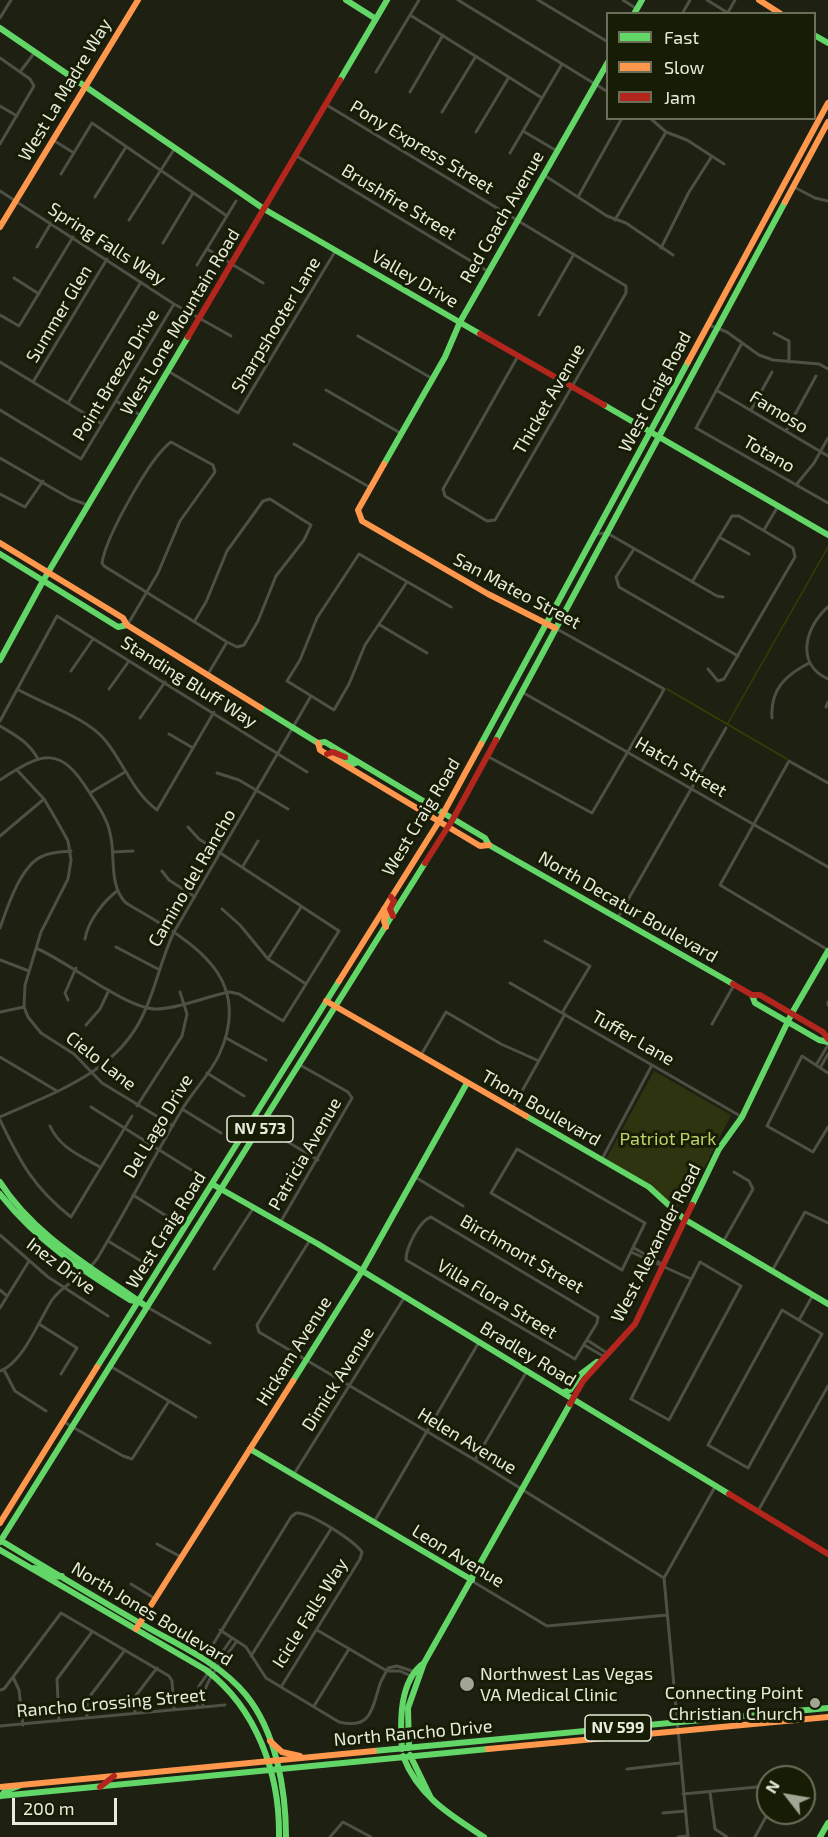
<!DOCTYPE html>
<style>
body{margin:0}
#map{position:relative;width:828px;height:1837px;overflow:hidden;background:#1e2012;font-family:"Exo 2",sans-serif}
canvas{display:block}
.legend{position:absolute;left:606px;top:12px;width:210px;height:108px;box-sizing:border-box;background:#171c04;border:2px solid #6b6f5a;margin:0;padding:8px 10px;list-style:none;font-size:18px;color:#e8ecdc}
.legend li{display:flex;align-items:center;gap:12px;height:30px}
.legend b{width:30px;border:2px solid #6b6f5a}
.north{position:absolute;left:756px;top:1765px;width:60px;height:60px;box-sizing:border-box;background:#171c04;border:2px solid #6b6f5a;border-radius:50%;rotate:301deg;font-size:16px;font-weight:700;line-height:24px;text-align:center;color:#e8ecdc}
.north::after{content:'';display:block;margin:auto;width:21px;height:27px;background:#a1a595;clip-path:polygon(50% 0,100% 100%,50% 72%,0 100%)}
.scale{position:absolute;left:12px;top:1798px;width:105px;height:27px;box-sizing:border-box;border:3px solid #e8ecdc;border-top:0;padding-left:8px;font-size:18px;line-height:21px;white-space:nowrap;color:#e8ecdc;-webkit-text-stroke:4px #171c04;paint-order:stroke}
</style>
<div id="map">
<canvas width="828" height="1837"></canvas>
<ul class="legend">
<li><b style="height:8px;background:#63d668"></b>Fast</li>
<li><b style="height:8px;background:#ff974d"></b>Slow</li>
<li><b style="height:8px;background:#b3261e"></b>Jam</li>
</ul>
<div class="north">N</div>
<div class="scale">200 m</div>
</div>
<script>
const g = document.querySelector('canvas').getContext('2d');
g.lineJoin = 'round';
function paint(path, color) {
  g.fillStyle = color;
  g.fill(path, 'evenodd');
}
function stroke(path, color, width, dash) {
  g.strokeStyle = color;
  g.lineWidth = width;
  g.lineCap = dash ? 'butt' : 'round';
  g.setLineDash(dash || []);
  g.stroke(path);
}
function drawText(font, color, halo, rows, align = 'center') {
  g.font = font + ' "Exo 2",sans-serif';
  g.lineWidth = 6;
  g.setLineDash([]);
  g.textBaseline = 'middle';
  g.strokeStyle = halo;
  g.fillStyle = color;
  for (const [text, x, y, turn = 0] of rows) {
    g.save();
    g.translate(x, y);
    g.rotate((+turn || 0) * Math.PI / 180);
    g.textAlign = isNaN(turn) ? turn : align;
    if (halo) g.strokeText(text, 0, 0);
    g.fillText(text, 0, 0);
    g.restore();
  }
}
paint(new Path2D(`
 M654,1071L731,1115L686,1204L675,1207L649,1184L606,1159Z`), '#2d340f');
stroke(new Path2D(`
 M667,689L787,759
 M728,723L828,547`), '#363f02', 1.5);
stroke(new Path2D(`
 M458,0L608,92
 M538,0L608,42
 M623,0L637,9
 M707,0L728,13
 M682,14L690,0
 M727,14L735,0
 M410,15L542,98
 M0,18L11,0
 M0,58L30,79L34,86L0,144
 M20,72L35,52
 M376,72L419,0
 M410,92L443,35
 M325,104L626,286V293L495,520L487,521L445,496L443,489L518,356
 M0,106L17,116
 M442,112L476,56
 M650,118L666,132L687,140L724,164
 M523,131L557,151
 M476,132L509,77
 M53,140L74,153
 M510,153L562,64
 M295,155L489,272
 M61,174L92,123L227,216
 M544,175L607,216L626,223L673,255
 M794,187L815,198L828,201
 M0,191L174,304L231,336
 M95,197L126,147
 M578,197L622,118
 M129,220L175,148
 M615,220L666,132
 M163,243L193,193
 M37,247L51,223
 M661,248L689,192L712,156
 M207,249L263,283
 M197,265L236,201
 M14,278L39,294
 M0,315L19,326L73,237
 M539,315L574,254
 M709,325L727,332L759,355L773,360L819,364L828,369
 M774,333L789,341V362
 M358,336L433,379
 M742,343L696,428L828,503
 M0,362L102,424
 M168,371L238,413L336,250
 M33,382L107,259
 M326,390L402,434
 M716,390L828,456
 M116,401L140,415
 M68,403L141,282
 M0,410L81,459L174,304
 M751,410L772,372
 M786,431L816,376
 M294,444L371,488
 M0,458L71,499L88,505
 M796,485L814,463L828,438
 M0,494L25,507L43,481
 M764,530L778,506
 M595,534L607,533L717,596L723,597
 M719,537L749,554
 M634,549L616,577L619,587L738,656
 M407,582L365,645L349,684L334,710L287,681L300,660L317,618L359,554L451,607
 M692,582L732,516H739L793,548L795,557L724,679L718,681L708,669
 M828,607C805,627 795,664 828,679
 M128,624L158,573L180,521L215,472L213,465L171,442C150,457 106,537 102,563L104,566L227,642L237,647L244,645L258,621L276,576L304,540L311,525L270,499L263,501L227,551L206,602L194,622
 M380,625L427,653
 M71,671L93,639
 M208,674L227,642
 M17,689C43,704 86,717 105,740C124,763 132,791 157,810L214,712
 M109,689L129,661
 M522,692L828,867
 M826,707L828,702
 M140,718L165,682
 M772,718C770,689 786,675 809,663
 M0,721L57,616L307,772
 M0,726C15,735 29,742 38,759
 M169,734L193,748
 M487,756L592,813L661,695L664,689L557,629
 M17,770L44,799L57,821L68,841L71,860L68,879L41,932L25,985L24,1007L28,1017L41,1033L74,1054L102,1083L173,1126
 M217,773L239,780L288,809
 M0,780C43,752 60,745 89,792C97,804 107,818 110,833C116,855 108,885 126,903C184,938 257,972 219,1055C210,1074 194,1090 183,1108C153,1158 127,1209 97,1259C84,1277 63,1284 52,1300C39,1320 23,1363 0,1371
 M828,783L789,761L720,885L828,950
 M90,793L125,772
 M0,836L44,799
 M113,852L133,851
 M243,866L258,841
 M162,871L169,880L195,897
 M222,909L240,925L268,959L306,984
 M617,919L726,728
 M0,928C7,908 21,864 43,856C51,852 62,852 71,851
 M85,939C88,921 103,902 117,891
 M545,941L590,966L562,1013
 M116,947L158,969
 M36,948C67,961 129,1011 158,1009C183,1008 206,996 230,992L239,994L283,1021L339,931L199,839L188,827
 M268,959L301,907
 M0,960L29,971
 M510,983L742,1117
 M68,1000L65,993L76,968
 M828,1002V1005
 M0,1012L24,1007
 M712,1024L734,985
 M86,1025L100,1009L109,990
 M226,1038L266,1060
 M421,1055L446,1012L501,1044L539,1061
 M0,1057L57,1091
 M816,1065L828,1045
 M820,1068L828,1054
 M207,1073L244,1096
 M828,1073L802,1056L767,1126L813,1152L828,1127
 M137,1106L182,1036L187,1014L180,992
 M91,1107L196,1173
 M182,1109L221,1133
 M512,1109L565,1014
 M0,1117C55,1092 116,1073 143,1015C156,988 161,959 174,932L311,696
 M0,1120C20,1162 34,1188 71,1217L132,1116
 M50,1126C60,1148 79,1155 100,1167
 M283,1139L318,1160
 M517,1149L645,1223L622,1270L491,1193Z
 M602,1159L652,1065
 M415,1177L463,1206
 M133,1195L168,1217
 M431,1217L598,1317L597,1323L575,1359L406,1260C406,1248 419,1221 431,1217Z
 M280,1223L352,1098L348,1092L300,1065
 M0,1235L48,1277L108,1316
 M310,1240L257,1325L259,1332L475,1460L664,1578
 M108,1241L141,1261
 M723,1242L753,1189L749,1181L734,1172
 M634,1248L662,1264
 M631,1252L691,1279
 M700,1262L741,1286L669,1420L631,1399Z
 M214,1269L254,1207
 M772,1271L805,1212L828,1223
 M0,1290L7,1296
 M147,1307L210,1343
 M0,1308L29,1261
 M782,1310L822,1334L748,1468L708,1445Z
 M799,1320L813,1295
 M39,1324L77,1348L61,1374
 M587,1340L607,1353
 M584,1345L603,1356
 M110,1366L196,1417
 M4,1370L15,1391L46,1411
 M64,1422L123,1456L132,1459L169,1401
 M475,1460L527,1371
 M294,1474L404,1298
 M758,1511L828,1386
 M374,1522L479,1342
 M157,1544L181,1557
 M472,1581L547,1626L667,1615
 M131,1584L154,1598
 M220,1630L246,1647L266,1678L339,1722C372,1730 372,1708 380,1684C382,1678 386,1673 388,1668L397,1666L415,1672
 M317,1630L387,1671
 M212,1646L291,1517L296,1513C310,1512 353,1540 362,1552L360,1559L281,1687
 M251,1656L331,1529
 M387,1671H400L411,1676
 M13,1677L19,1690L23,1725
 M0,1690L4,1689L61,1613L169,1676L172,1681L174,1709
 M314,1706L349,1649
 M203,1707C200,1683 224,1660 237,1641
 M197,1708L199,1686L232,1638
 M135,1713L134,1698L157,1668
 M87,1718V1700L125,1650
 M59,1721L57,1679L92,1632
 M0,1726L225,1705
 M627,1769L680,1763
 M710,1792L715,1829L727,1837
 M683,1794L768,1786
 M663,1813L685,1811
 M330,1837L343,1822L371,1837
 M678,1837L688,1836
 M688,1837L664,1578L716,1485
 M755,1837L768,1813`), '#4d5044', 3);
stroke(new Path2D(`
 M346,0L376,19
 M634,14L642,0
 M0,28L264,209L480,334
 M814,35L828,43
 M340,80L387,0
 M604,405L828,535
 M384,464L445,357L460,322L608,62
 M0,554L118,627L127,625
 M0,660L43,581L188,337
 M261,708L318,743L325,742L485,838L489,845L733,984
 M496,740L785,202
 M481,744L688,362
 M337,760L353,764L358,762
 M752,995L755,1003L819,1040L828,1042
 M526,1116L649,1187L684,1219L828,1304
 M0,1182C35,1237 95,1269 147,1307
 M212,1184L318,1244L729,1494
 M0,1194C36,1240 81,1270 130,1300L139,1302
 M692,1205L719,1149L742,1117L792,1013L828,951
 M97,1367L339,981
 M293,1381L362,1271L467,1083
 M564,1392L570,1390L581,1374L597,1362
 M250,1449L472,1580
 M0,1540C48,1569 96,1598 145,1626C180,1646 220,1663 246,1695C276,1732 286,1790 286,1837
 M0,1542L425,863
 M0,1550L206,1670C257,1709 280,1774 279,1837
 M34,1568L55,1577L62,1576
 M759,1723L775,1717L778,1712
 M409,1748L408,1708L424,1663
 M402,1749C400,1721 399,1681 424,1663L570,1404
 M374,1751L828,1708
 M410,1755L431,1798
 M403,1756C418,1796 450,1815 484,1837
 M0,1796L488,1749
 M1,1796L5,1791L19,1786
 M820,1837L828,1823`), '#63d668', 6);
stroke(new Path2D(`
 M759,0L781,14
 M785,202L828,122
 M0,227L138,0
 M688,362L828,103
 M384,464L358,510L362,521L488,594L555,628
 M0,543L123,618L127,625L261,708
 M318,743L320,750L480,846L489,845
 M384,909L387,913L384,921L386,927
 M339,981L438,823L481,744
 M326,1001L526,1116
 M0,1523L97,1367
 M136,1629L293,1381
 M270,1741L282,1752L300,1756
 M488,1749L828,1717
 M0,1787L374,1751`), '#ff974d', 6);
stroke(new Path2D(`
 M480,334L604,405
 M188,337L340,80
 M327,754L333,752L345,757
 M425,863L453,819L496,740
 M391,897L394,901L390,909L393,916
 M733,984L752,995H760L823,1032L828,1039
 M570,1404L583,1381L635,1324L692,1205
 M729,1494L828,1554
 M100,1787L114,1776`), '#b3261e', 6);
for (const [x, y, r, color] of [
 [467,1684,8,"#a1a595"],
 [815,1703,6,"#a1a595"]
]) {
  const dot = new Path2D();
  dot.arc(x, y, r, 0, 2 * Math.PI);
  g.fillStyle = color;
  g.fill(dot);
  stroke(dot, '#171c04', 2);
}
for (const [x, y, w] of [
 [260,1129,66],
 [618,1728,66]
]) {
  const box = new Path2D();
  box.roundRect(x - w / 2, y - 13, w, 26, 4.5);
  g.fillStyle = '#171c04';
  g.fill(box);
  stroke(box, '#e8ecdc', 1.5);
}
drawText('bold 16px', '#e8ecdc', null, [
 ["NV 573",260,1129],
 ["NV 599",618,1728]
]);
drawText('18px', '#e8ecdc', '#171c04', [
 ["West La Madre Way",65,90,-59],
 ["Pony Express Street",422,147,31],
 ["Brushfire Street",399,202,31],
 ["Red Coach Avenue",502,217,-60],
 ["Spring Falls Way",107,244,33],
 ["Valley Drive",415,279,30],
 ["Summer Glen",59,314,-59],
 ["West Lone Mountain Road",180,322,-59],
 ["Sharpshooter Lane",276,325,-59],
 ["Point Breeze Drive",116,375,-59],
 ["West Craig Road",655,392,-62],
 ["Thicket Avenue",549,399,-60],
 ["Famoso",779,412,31],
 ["Totano",769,454,30],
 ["San Mateo Street",517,591,28],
 ["Standing Bluff Way",189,682,32],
 ["Hatch Street",681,767,30],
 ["West Craig Road",421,817,-59],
 ["Camino del Rancho",192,878,-60],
 ["North Decatur Boulevard",628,907,30],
 ["Tuffer Lane",633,1038,30],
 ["Cielo Lane",101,1061,38],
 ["Thom Boulevard",541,1108,30],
 ["Del Lago Drive",158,1126,-59],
 ["Patricia Avenue",305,1154,-60],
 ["West Craig Road",166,1230,-58],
 ["West Alexander Road",656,1243,-63],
 ["Birchmont Street",522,1254,30],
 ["Inez Drive",61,1266,37],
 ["Villa Flora Street",497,1299,31],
 ["Hickam Avenue",294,1351,-58],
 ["Bradley Road",528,1354,31],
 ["Dimick Avenue",338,1379,-58],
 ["Helen Avenue",467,1441,31],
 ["Leon Avenue",458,1556,31],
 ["Icicle Falls Way",310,1613,-58],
 ["North Jones Boulevard",152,1614,31],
 ["Rancho Crossing Street",111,1703,-5],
 ["North Rancho Drive",413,1733,-5]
]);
drawText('18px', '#bed467', '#171c04', [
 ["Patriot Park",668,1139]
]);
drawText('18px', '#e8ecdc', '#171c04', [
 ["Northwest Las Vegas",480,1674],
 ["VA Medical Clinic",480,1695],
 ["Connecting Point",803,1693,"right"],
 ["Christian Church",803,1714,"right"]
], 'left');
</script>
